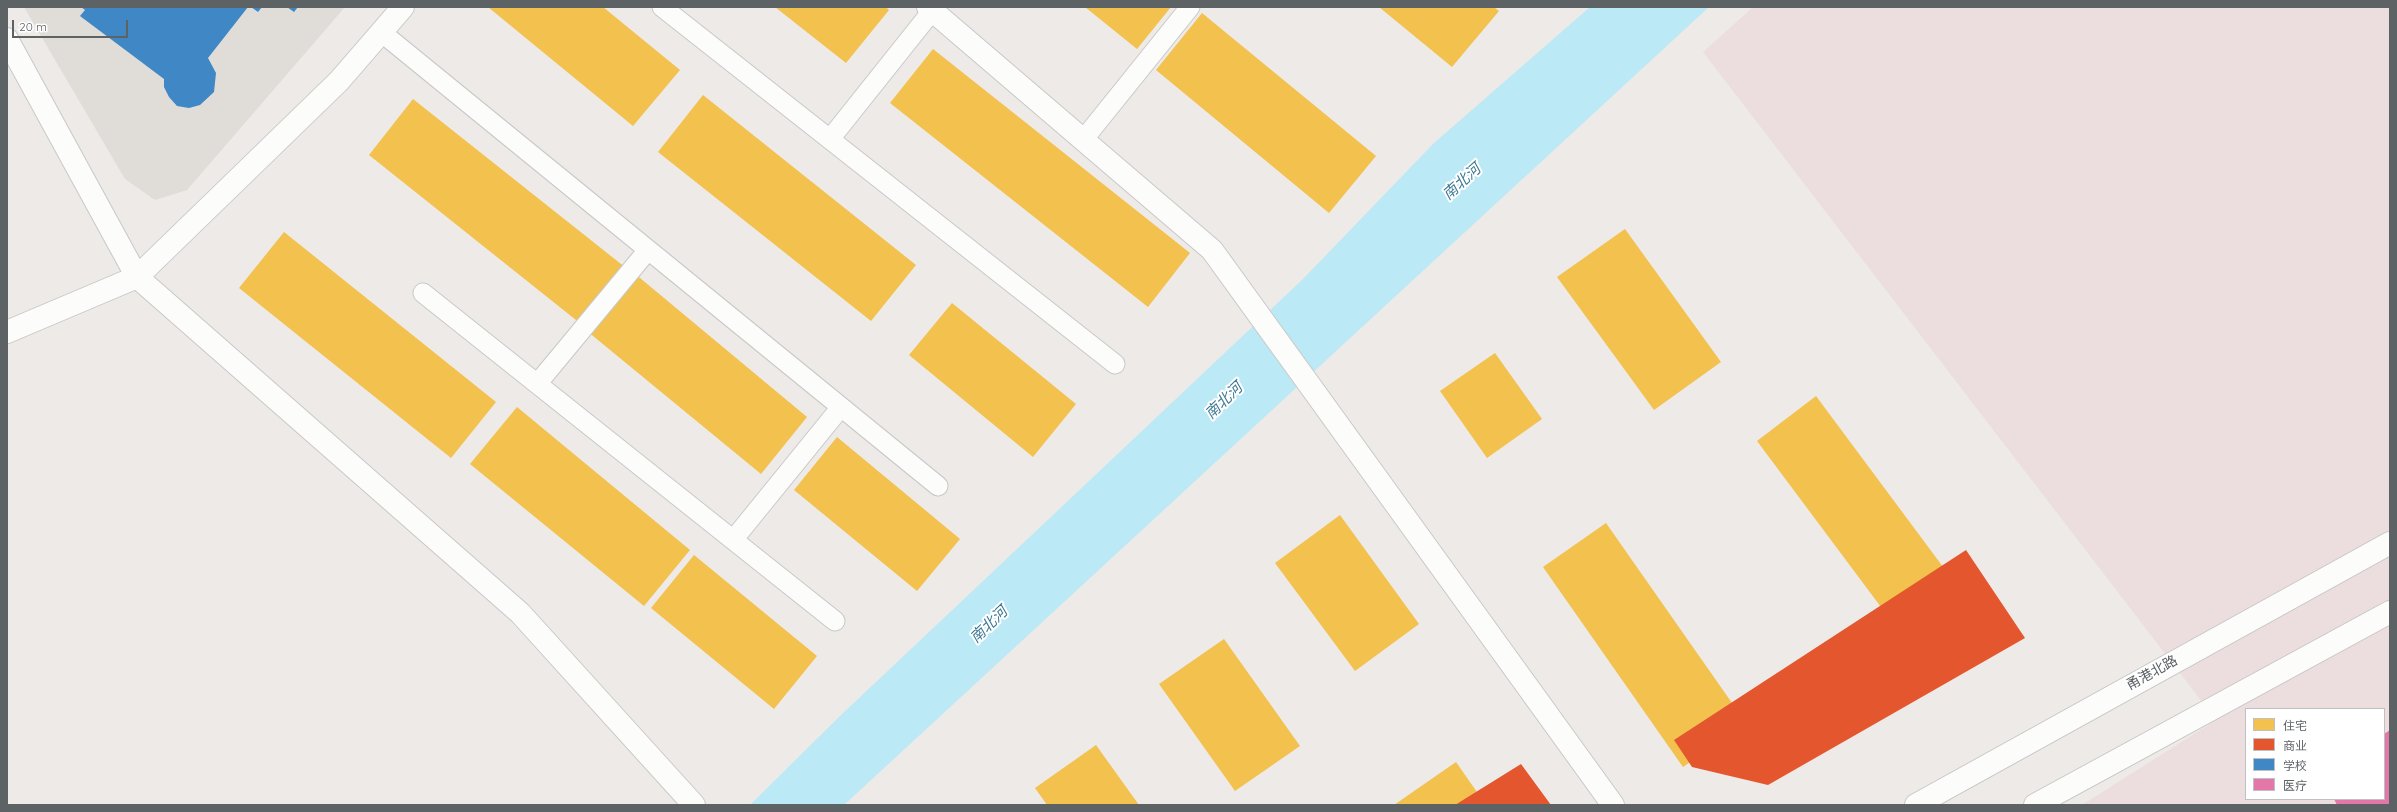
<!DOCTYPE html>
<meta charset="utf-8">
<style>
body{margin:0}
#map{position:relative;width:2397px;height:812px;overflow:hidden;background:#edeae7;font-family:Quicksand,"Noto Sans SC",sans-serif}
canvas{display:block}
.frame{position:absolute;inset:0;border:8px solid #5d6265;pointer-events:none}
.legend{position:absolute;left:2245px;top:708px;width:140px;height:92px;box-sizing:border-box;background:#fff;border:1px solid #bec0c1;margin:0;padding:5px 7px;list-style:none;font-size:12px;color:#5d6265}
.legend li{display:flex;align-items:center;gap:8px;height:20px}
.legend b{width:20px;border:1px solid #bec0c1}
.scale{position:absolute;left:12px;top:20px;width:116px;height:18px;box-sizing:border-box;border:2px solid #5d6265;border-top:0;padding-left:5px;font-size:12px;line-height:14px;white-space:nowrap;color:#5d6265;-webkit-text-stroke:3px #fff;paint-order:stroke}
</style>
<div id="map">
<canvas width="2397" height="812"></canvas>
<div class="frame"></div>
<ul class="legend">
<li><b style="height:11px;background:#f2c14e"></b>住宅</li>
<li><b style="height:11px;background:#e4572e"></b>商业</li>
<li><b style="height:11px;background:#3f88c5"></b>学校</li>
<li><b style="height:11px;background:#e377a8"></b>医疗</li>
</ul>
<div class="scale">20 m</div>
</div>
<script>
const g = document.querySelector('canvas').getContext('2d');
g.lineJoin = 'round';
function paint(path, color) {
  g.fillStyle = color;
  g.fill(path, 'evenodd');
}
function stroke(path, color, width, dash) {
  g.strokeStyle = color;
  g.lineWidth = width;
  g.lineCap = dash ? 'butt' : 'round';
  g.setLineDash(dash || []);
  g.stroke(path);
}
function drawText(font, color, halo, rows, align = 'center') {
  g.font = font + ' Quicksand,"Noto Sans SC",sans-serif';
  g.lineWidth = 4;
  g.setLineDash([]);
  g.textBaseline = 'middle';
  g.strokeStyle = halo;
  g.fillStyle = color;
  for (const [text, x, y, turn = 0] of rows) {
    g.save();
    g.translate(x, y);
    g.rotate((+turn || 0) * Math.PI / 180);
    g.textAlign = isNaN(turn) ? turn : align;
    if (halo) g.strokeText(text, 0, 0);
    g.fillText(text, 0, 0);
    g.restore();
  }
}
paint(new Path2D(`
 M24,7H345L187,190L155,200L125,179Z`), '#e0dcd7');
paint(new Path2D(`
 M1753,7H2390V805H2082L2216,720L1703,52ZM2246,709H2384V799H2246Z`), '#ecdede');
paint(new Path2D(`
 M1590,7H1709L844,805H750L840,716L1303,279L1434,143Z`), '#bce9f6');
paint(new Path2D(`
 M488,7H603L680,70L633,126Z
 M775,7H886L889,10L846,63Z
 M1085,7H1171L1137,49Z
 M1379,7H1494L1499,11L1452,67Z
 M1202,13L1376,156L1329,213L1156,70Z
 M933,49L1190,253L1148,307L890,103Z
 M703,95L916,265L871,321L658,152Z
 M413,99L626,268L581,324L369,155Z
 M1625,229L1721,362L1654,410L1557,277Z
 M284,232L496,402L451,458L239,288Z
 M634,273L807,417L761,474L587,331Z
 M952,303L1076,404L1033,457L909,355Z
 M1495,353L1542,419L1487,458L1440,391Z
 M1816,396L1978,614L1919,658L1757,441Z
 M517,407L690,550L644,606L470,464Z
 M837,437L960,539L917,591L794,490Z
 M1340,515L1419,624L1355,671L1275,563Z
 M1606,523L1746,723L1683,767L1543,567Z
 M694,555L817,656L774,709L651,608Z
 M1224,639L1300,746L1235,791L1159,684Z
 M1096,745L1139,805H1047L1035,788Z
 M1456,762L1486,805H1394Z`), '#f2c14e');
paint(new Path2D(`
 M1966,550L2025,638L1768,785L1692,767L1674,740Z
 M1521,764L1551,805H1455Z`), '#e4572e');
paint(new Path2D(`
 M81,7H248L208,58L216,73L214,92L200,105L189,108L177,106L169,97L164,87V79L80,16L85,10Z
 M251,7H262L258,12Z
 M287,7H298L294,12Z`), '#3f88c5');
paint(new Path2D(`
 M2390,730V805H2337L2334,799H2384V734Z`), '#e377a8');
const service = new Path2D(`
 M662,7L1115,364
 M381,32L938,486
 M830,139L932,11
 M1083,140L1190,7
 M423,293L835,621
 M537,384L648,250
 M733,540L841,407`);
const minor = new Path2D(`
 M928,7L1212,250L1613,805
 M7,39L137,277L520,613L694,805
 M7,332L137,277L339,81L403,7`);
const secondary = new Path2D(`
 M1916,805L2390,543
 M2035,805L2390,612`);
stroke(service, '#c9c8c8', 21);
stroke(minor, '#c9c8c8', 24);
stroke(secondary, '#c7c7c6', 24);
stroke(service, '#fcfcfb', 19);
stroke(minor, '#fcfcfb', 22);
stroke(secondary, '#fcfcfb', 22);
drawText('14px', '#5d6265', '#fff', [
 ["甬港北路",2152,673,-29]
]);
drawText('italic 15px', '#3c7994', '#fff', [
 ["南北河",1462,182,-42],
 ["南北河",1224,401,-44],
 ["南北河",989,625,-44]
]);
</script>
